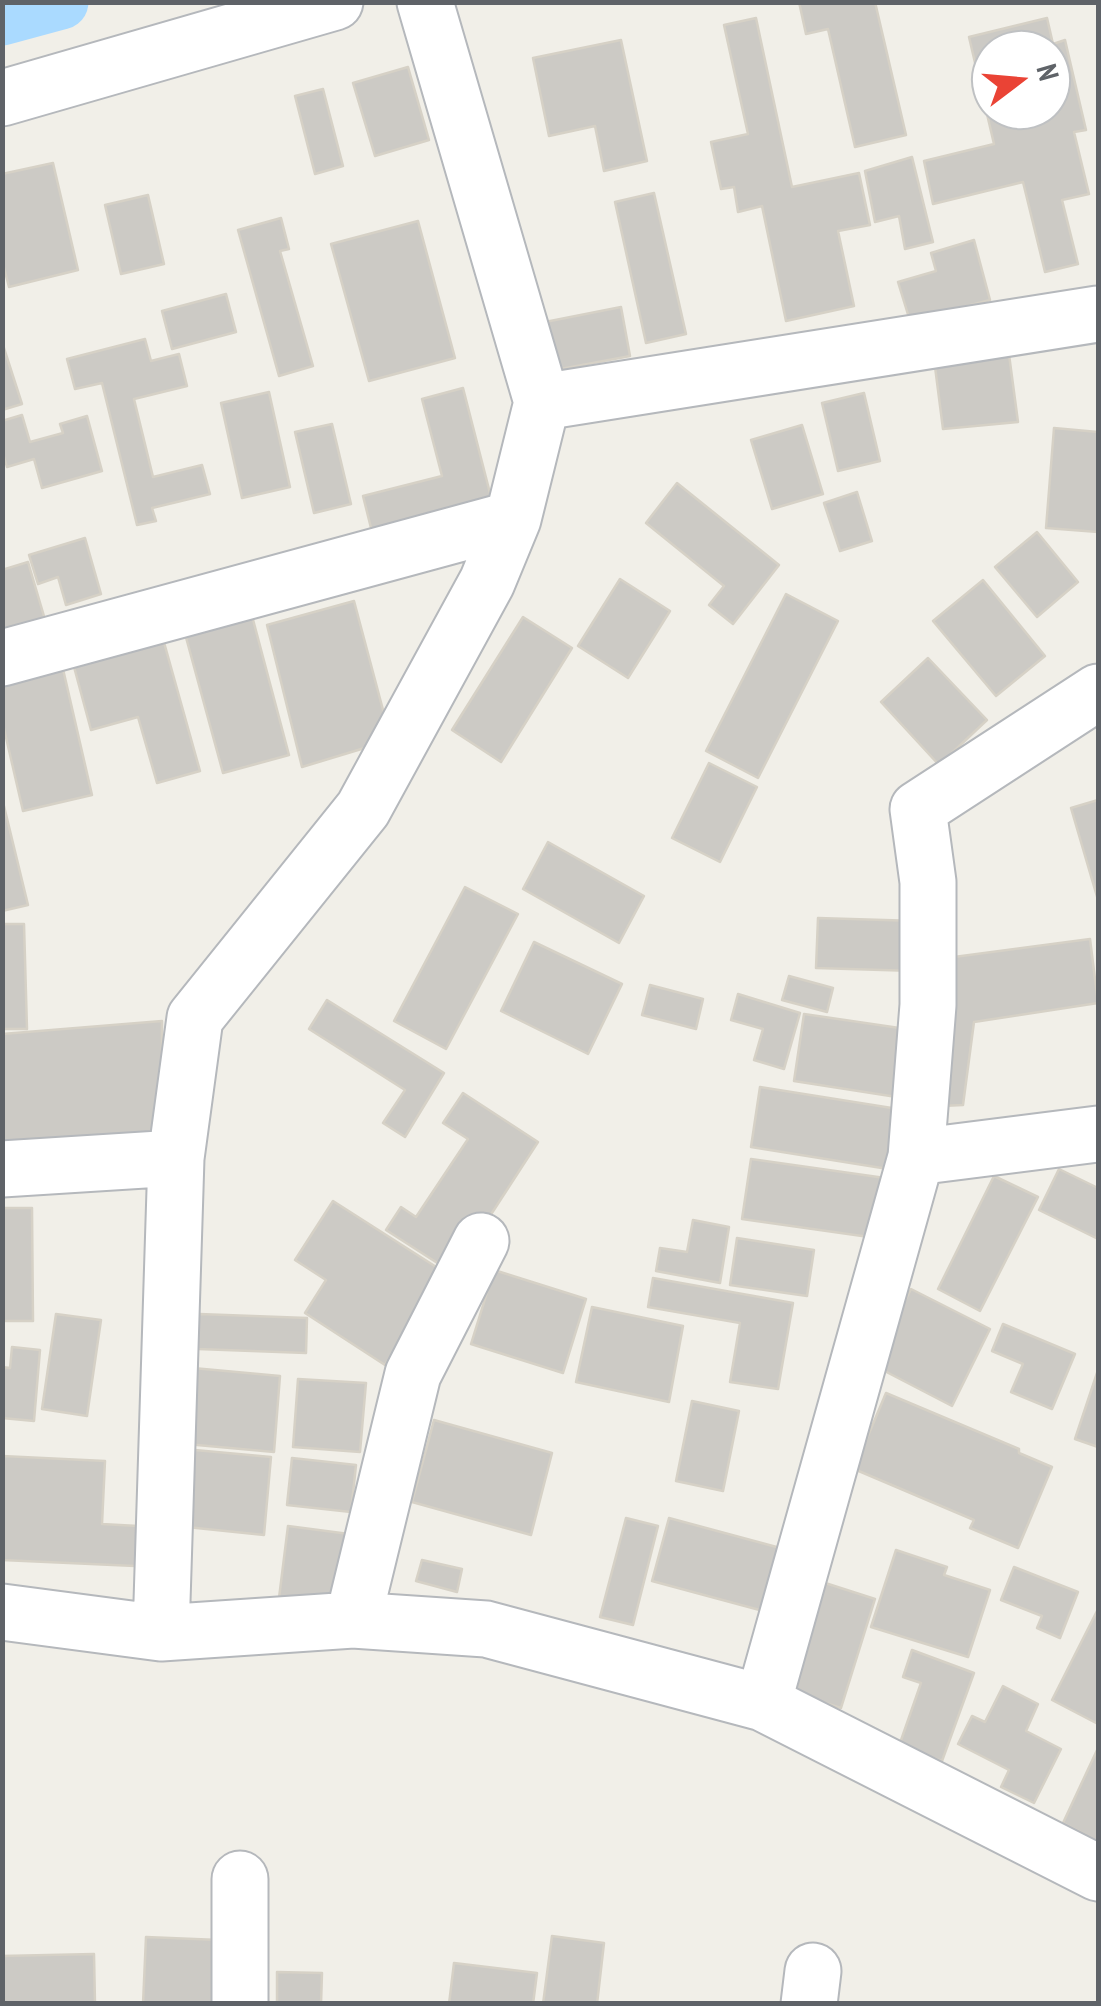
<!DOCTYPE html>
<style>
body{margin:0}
#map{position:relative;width:1101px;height:2006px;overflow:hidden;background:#f1efe8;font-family:"PT Sans Narrow",sans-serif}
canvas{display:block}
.frame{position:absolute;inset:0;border:5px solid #5f6368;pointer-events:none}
.north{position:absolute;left:971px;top:30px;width:100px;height:100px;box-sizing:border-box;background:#fff;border:2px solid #bfc1c3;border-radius:50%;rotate:74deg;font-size:28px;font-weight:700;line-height:40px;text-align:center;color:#5f6368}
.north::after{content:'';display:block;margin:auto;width:35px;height:45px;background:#ea4335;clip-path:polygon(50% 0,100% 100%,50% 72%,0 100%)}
</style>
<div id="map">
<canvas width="1101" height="2006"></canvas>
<div class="frame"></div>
<div class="north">N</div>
</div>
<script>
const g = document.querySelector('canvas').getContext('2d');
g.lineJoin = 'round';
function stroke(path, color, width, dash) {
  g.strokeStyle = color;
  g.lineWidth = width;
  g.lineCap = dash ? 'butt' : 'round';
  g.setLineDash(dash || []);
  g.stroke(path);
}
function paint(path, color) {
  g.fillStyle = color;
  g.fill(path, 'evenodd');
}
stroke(new Path2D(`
 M2,18L61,2`), '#aadaff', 55);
const building = new Path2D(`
 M799,2H875L906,135L855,147L828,29L806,34Z
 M756,18L792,187L859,173L870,225L838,231L854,306L786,321L762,206L738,212L734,187L721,189L711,142L748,134L724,25Z
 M1047,18L1053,44L1065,40L1086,130L1074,132L1089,194L1062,200L1078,264L1045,272L1023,182L933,204L924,161L994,144L969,37ZM991,50H1051V110H991Z
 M621,40L647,161L604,171L595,126L549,136L533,58Z
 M408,67L429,140L375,156L353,83Z
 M323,89L343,166L315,174L295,96Z
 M912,157L933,242L905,249L899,216L875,222L865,171Z
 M53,163L78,270L9,287L2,260V174Z
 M654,193L686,334L646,343L615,202Z
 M148,195L164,264L121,274L105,205Z
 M281,218L289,249L280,251L313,366L279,376L238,230Z
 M418,221L455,358L369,381L331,244Z
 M974,240L990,300L910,321L898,282L936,271L931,253Z
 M226,294L236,332L172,349L162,311Z
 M621,307L630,356L545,372L535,324Z
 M145,339L151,361L179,354L187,386L134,399L153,477L202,465L210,494L152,508L156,521L137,525L102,383L75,389L67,359Z
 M2,342L22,404L2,410Z
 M1008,347L1018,422L943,429L933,351Z
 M463,388L492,501L372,532L363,496L442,476L422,399Z
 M269,392L290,487L242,498L221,403Z
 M864,393L880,461L838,471L822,403Z
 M22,415L30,442L63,433L60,424L87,416L102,471L42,488L34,459L7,467L2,450V421Z
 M332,424L351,504L314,513L295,432Z
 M802,425L823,494L772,509L751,440Z
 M1054,428L1098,432V532L1046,528Z
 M677,483L779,565L733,624L709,605L724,586L646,523Z
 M857,492L872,541L840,551L824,503Z
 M1037,532L1078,582L1037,617L995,567Z
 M85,538L101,594L66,605L58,577L38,584L29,555Z
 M28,562L46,623L2,636V570Z
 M620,579L670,611L628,678L578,646Z
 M983,580L1045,656L996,696L933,621Z
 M786,594L838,621L758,778L706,751Z
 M354,601L391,740L302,767L267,625Z
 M251,612L289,755L223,773L184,630Z
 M523,617L572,648L501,762L452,730Z
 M160,628L200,771L157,783L138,717L91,730L70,652Z
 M60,656L92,795L23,811L2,720V669Z
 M928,658L987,720L939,765L881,702Z
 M709,763L757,787L720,862L672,838Z
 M1098,800V900L1071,808Z
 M3,802L28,905L2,911V803Z
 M548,842L644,896L619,943L523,889Z
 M465,887L518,914L446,1049L394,1021Z
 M818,918L917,921L915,971L816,968Z
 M2,924H24L27,1029H2Z
 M1090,939L1098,1003L974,1022L963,1105L942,1106L954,957Z
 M534,942L622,984L588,1054L501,1011Z
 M789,976L833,988L827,1012L782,1000Z
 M650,985L703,999L696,1029L642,1015Z
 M738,994L800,1013L784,1069L754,1060L763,1029L731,1020Z
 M327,1000L444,1073L405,1137L383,1123L405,1090L309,1029Z
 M804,1014L913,1030L903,1098L794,1081Z
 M162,1021V1152L2,1163V1034Z
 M760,1087L898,1109L888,1169L751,1147Z
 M463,1093L538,1142L453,1273L386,1230L401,1207L416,1217L468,1139L443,1123Z
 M751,1159L885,1178L876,1238L742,1219Z
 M1059,1169L1098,1188V1239L1039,1210Z
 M994,1176L1038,1197L980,1311L938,1289Z
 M333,1201L444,1272L385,1365L305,1313L326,1280L295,1260Z
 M2,1208H32L33,1321H2Z
 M693,1220L729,1227L720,1283L656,1271L660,1248L687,1252Z
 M737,1238L814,1250L807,1296L730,1285Z
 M494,1270L586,1299L563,1373L471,1344Z
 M653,1278L793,1303L778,1389L730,1382L740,1323L648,1307Z
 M911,1289L990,1329L952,1406L873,1365Z
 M592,1307L683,1326L669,1402L576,1382Z
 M56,1314L101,1320L87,1416L42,1409Z
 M199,1314L307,1318L306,1353L198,1349Z
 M1003,1324L1075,1354L1052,1409L1011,1392L1023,1364L992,1351Z
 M12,1347L40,1350L34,1421L2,1418V1367L10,1368Z
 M193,1368L280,1376L274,1452L186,1444Z
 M1098,1370V1447L1075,1439Z
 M298,1379L366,1383L360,1452L293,1447Z
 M886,1393L1019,1449V1453L1052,1467L1018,1548L970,1528L974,1520L854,1469Z
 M692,1401L739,1411L723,1491L676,1481Z
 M434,1420L552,1453L531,1535L412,1502Z
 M184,1449L271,1457L264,1535L177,1526Z
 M2,1456L105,1461L102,1524L138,1526L135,1566L2,1560Z
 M292,1458L356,1465L351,1512L287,1505Z
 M626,1518L658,1526L633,1625L600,1617Z
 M669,1518L784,1549L767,1612L652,1581Z
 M288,1526L349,1534L341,1606L279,1598Z
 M896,1550L947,1567L944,1575L990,1590L968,1657L871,1627Z
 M422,1560L462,1569L457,1592L416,1581Z
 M1014,1567L1078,1592L1060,1638L1037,1628L1042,1616L1001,1600Z
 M819,1581L875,1599L841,1708L784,1690Z
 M1098,1609V1724L1052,1700Z
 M912,1650L974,1673L942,1761L899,1746L921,1683L903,1677Z
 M1003,1686L1038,1704L1026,1731L1061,1749L1034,1803L1001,1787L1009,1770L958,1744L972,1716L985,1722Z
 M1098,1748V1841L1063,1823Z
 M552,1936L604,1943L597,2004H543Z
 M146,1937L219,1940L217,2004H143Z
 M94,1954L95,2004H2V1956Z
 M454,1963L537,1973L533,2004H449Z
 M277,1972L322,1973L321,2004H277Z`);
paint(building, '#cccac5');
stroke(building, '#d6d1c6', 2.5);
const minor = new Path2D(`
 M542,402L1098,314
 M2,658L513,519
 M916,1157L1098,1134
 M2,1169L176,1158
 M2,1612L161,1633L176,1158L195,1018L363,809L487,582L513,519L542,402L425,2
 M353,1620L413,1374L481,1241
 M161,1633L353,1620L486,1629L763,1703L1098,1873
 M763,1703L916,1157L928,1005V882L918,809L1098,692
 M240,1879V2004
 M809,2004L813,1971`);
const tertiary = new Path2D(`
 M2,98L335,2`);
stroke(minor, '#b5b8bc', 59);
stroke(tertiary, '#b5b8bc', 59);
stroke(minor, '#fff', 55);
stroke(tertiary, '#fff', 55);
</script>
